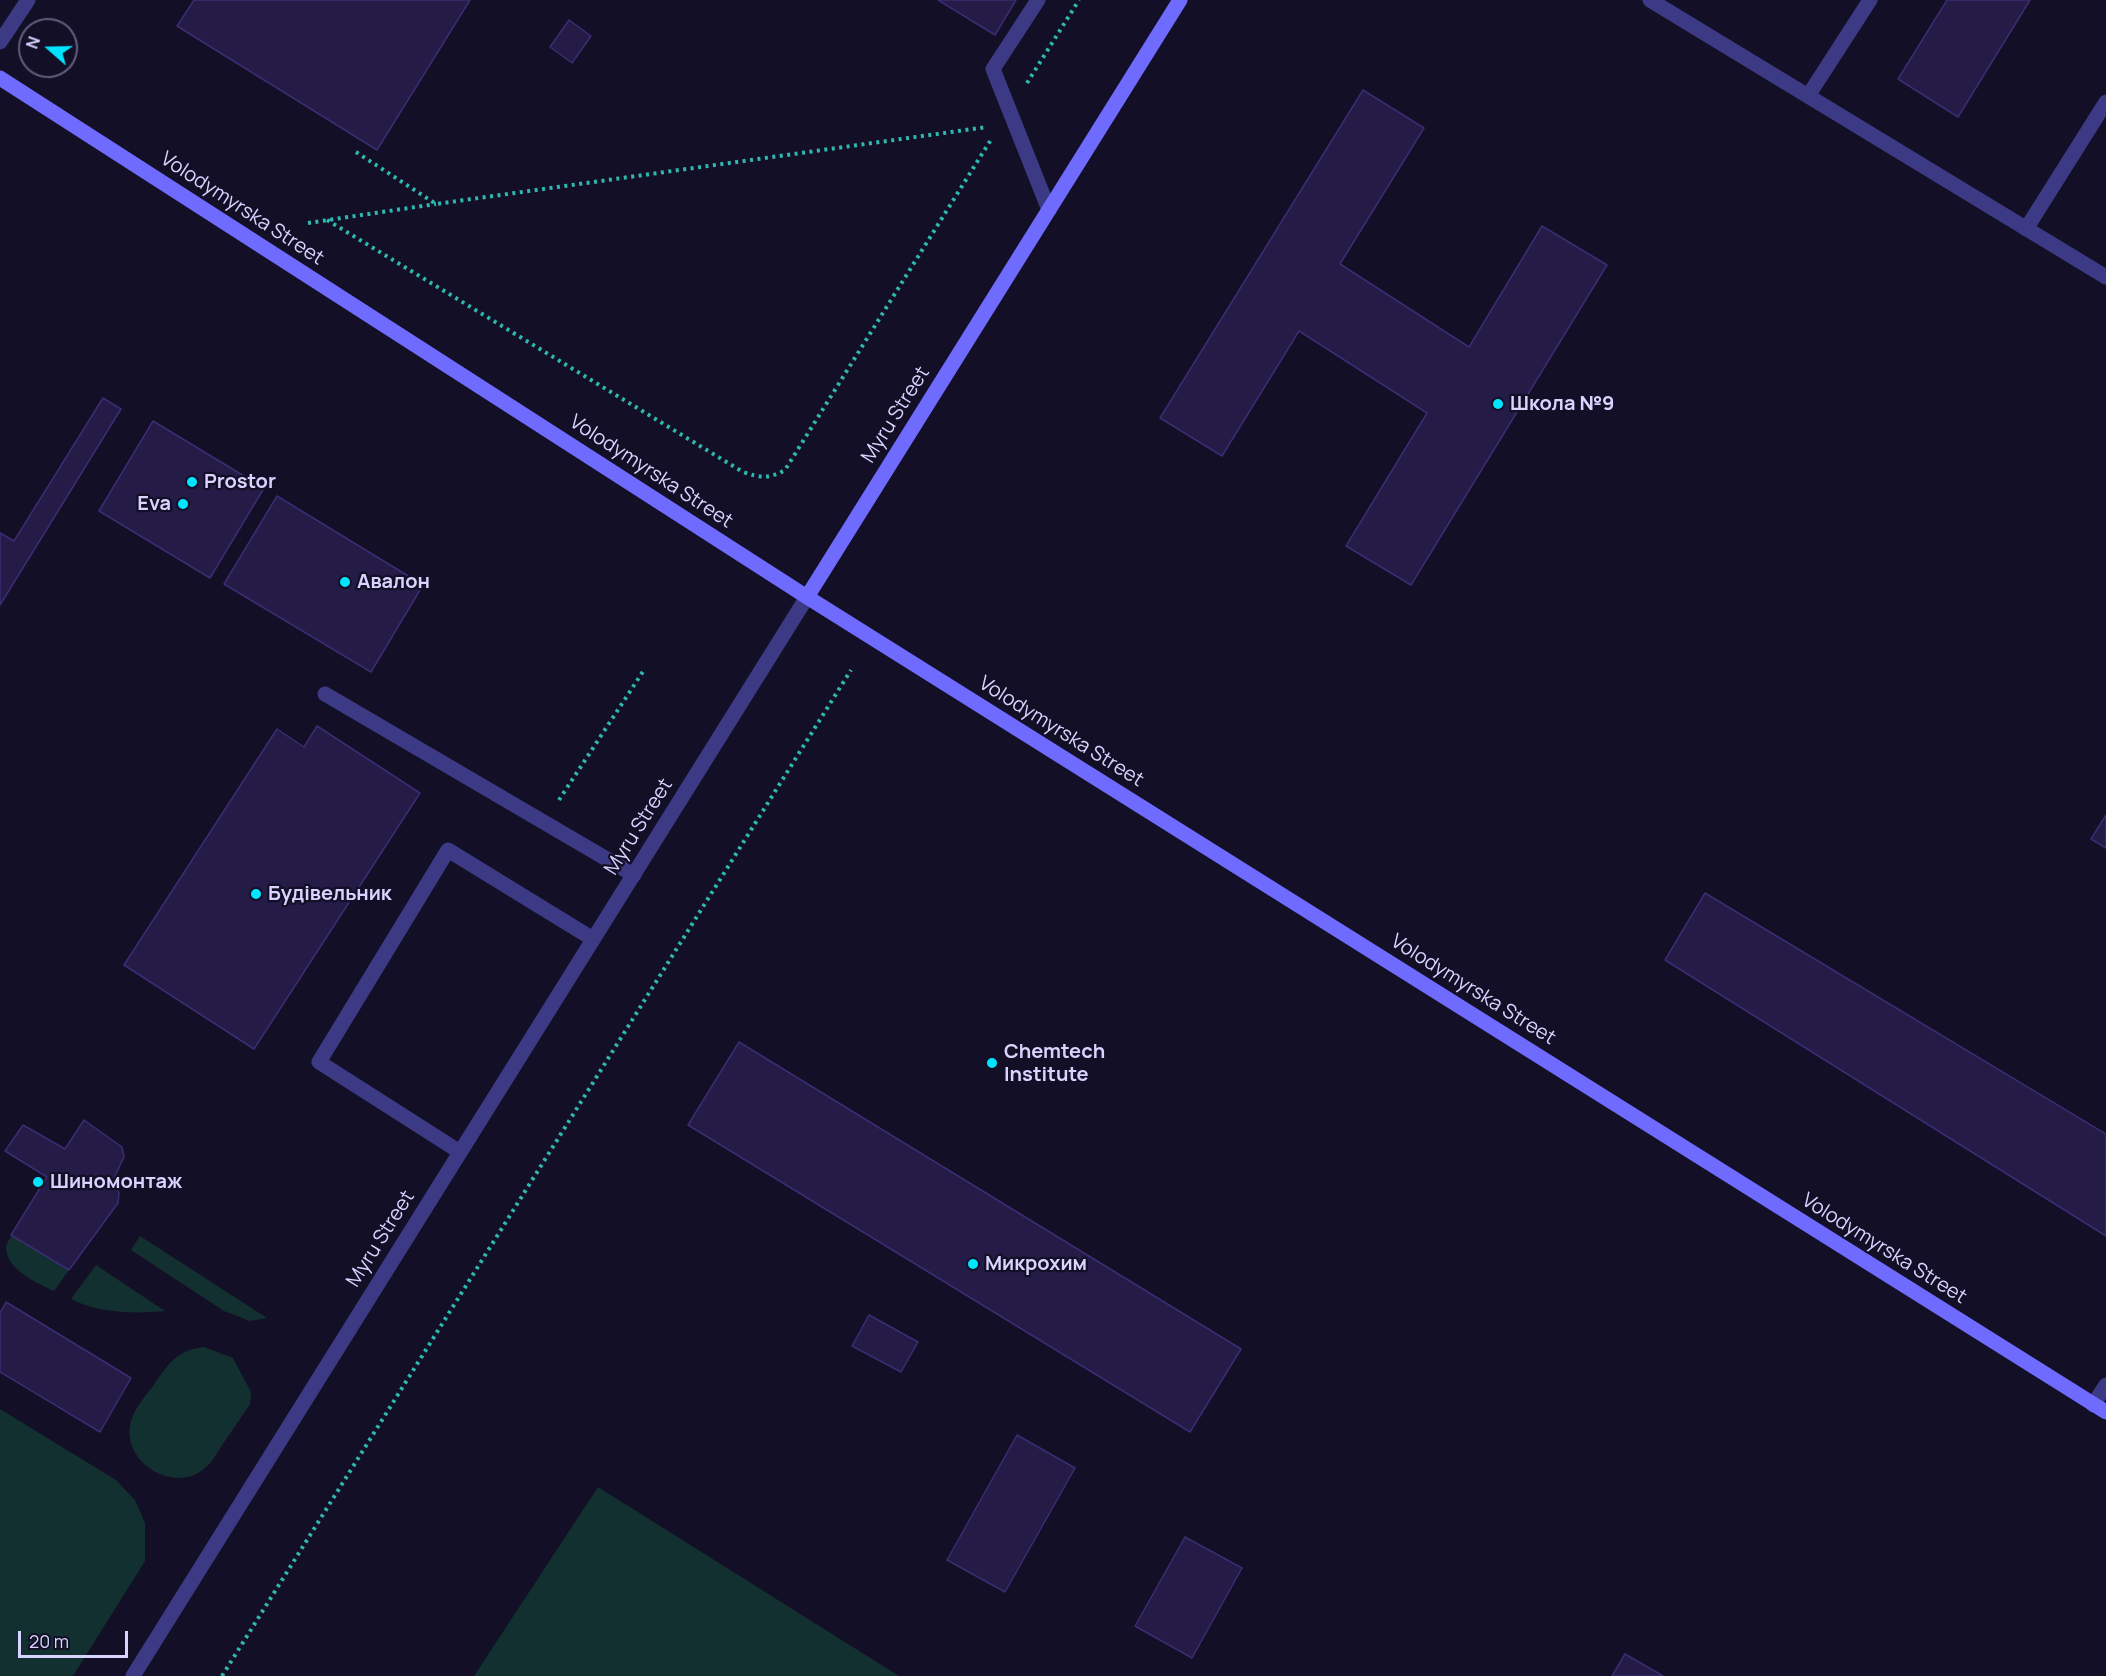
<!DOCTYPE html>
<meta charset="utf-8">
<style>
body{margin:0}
#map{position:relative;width:2106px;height:1676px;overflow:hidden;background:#130f26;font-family:Manrope,sans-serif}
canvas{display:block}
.north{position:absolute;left:18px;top:18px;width:60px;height:60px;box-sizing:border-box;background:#130f26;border:2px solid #625e7d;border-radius:50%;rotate:290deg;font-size:16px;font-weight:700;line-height:24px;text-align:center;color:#d9d4ff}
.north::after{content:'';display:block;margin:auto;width:21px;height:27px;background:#00e5ff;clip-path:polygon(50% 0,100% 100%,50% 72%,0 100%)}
.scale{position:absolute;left:18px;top:1631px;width:110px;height:27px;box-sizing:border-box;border:3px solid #d9d4ff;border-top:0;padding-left:8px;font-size:18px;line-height:21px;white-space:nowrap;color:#d9d4ff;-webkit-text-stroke:4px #130f26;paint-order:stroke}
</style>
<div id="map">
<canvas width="2106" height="1676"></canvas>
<div class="north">N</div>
<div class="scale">20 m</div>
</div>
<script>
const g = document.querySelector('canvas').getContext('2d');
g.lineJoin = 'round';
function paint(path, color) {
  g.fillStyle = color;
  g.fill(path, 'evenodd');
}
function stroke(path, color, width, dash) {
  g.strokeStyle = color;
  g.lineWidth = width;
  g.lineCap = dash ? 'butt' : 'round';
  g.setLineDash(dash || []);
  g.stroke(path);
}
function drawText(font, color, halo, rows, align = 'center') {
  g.font = font + ' Manrope,sans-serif';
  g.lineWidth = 4.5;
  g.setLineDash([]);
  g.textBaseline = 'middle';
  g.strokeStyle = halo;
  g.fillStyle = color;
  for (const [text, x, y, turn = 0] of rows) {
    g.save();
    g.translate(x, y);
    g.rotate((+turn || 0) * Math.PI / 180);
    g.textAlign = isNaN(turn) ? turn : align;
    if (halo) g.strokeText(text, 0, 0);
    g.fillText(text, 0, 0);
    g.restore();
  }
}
paint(new Path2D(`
 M11,1235L69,1270L54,1291C37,1283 7,1270 6,1248C6,1244 10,1239 11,1235Z
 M140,1236L267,1318L250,1321L224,1311L131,1250Z
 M96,1265L165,1311C135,1314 97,1313 71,1299Z
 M204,1347L233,1358L251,1392L250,1404C240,1419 229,1435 219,1450C215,1456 211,1464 205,1468C176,1494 124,1465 130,1426C132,1410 146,1396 155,1383C170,1362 176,1351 204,1347Z
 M0,1409L116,1480L135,1500L145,1523V1561L73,1676H0Z
 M598,1487L899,1676H474Z`), '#12302f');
const building = new Path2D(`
 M194,0H470L377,150L177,26Z
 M938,0H1016L995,35Z
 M1947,0H2030L1958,117L1898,79Z
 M569,20L591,36L572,63L550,47Z
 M1363,90L1424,128L1340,264L1469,347L1542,226L1607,265L1411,585L1346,546L1427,413L1299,331L1222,456L1160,418Z
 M103,398L121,409L0,605V533L14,541Z
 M153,421L264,488L210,578L99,511Z
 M277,496L423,585L371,672L224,584Z
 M317,726L420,793L254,1049L124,965L277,729L304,747Z
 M2106,815V848L2091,839Z
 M1705,893L2106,1134V1236L1665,960Z
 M739,1042L1241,1349L1190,1432L688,1125Z
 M84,1120L122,1147L124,1157L115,1176L119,1194L118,1203L69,1270L11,1235L47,1177L5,1151L23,1125L65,1149Z
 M6,1302L131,1378L100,1432L0,1372V1313Z
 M869,1315L918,1342L901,1372L852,1346Z
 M1017,1435L1075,1468L1005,1592L947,1560Z
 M1185,1537L1242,1568L1192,1658L1135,1626Z
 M1625,1654L1663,1676H1612Z`);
paint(building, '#241b47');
stroke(building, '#3b2d73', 1.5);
stroke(new Path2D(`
 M1027,83L1079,0
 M356,152L436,204L987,127
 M327,220L743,472C760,478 769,479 785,470L992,138
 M308,223L436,204
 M559,800L644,670
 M222,1676L851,670`), '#2fb8b0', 4, [3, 4.5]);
stroke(new Path2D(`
 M1038,0L993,69L1049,210
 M1650,0L2106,277
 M0,42L28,0
 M1808,96L1870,0
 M2026,229L2106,102
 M325,694L634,875
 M460,1152L319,1062L448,850L593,939
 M2093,1405L2106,1385`), '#3d3a85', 15);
stroke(new Path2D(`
 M133,1676L807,597`), '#3d3a85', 15);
stroke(new Path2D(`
 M0,78L807,597L2106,1412
 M807,597L1180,0`), '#6f6bff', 15);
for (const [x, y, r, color] of [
 [1498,404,6,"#00e5ff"],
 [192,482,6,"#00e5ff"],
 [183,504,6,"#00e5ff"],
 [345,582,6,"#00e5ff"],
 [256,894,6,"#00e5ff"],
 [992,1063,6,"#00e5ff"],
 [38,1182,6,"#00e5ff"],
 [973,1264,6,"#00e5ff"]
]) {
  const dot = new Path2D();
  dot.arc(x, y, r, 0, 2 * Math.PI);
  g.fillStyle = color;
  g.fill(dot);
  stroke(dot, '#130f26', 2);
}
drawText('20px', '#d9d4ff', '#130f26', [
 ["Volodymyrska Street",242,209,33],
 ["Myru Street",896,415,-58],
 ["Volodymyrska Street",651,472,33],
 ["Volodymyrska Street",1061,732,32],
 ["Myru Street",639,827,-58],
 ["Volodymyrska Street",1473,990,32],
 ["Myru Street",381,1239,-58],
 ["Volodymyrska Street",1884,1249,32]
]);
drawText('bold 20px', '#d9d4ff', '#130f26', [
 ["Школа №9",1510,404],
 ["Prostor",204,482],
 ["Eva",171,504,"right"],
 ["Авалон",357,582],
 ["Будівельник",268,894],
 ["Chemtech",1004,1052],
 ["Institute",1004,1075],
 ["Шиномонтаж",50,1182],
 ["Микрохим",985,1264]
], 'left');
</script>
